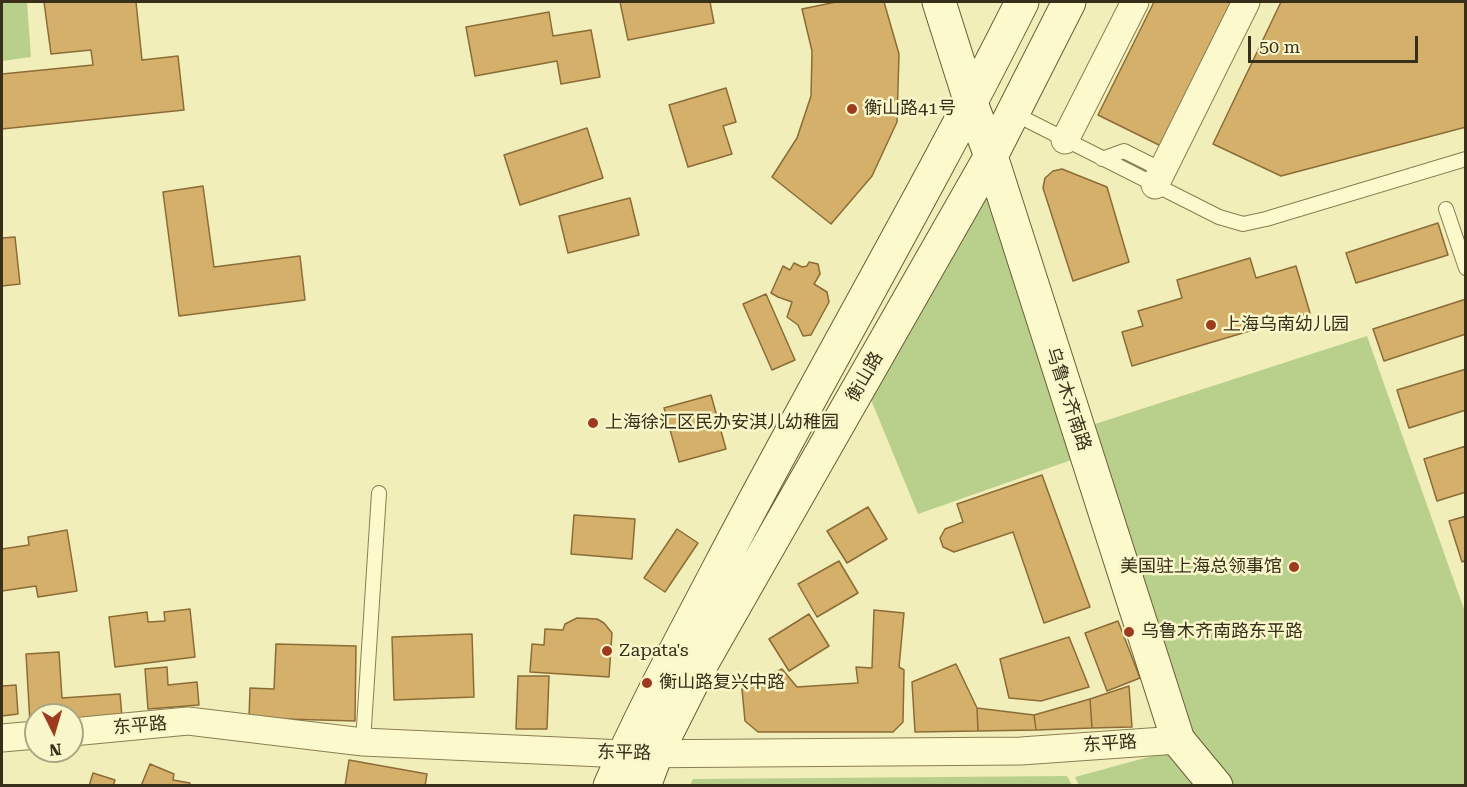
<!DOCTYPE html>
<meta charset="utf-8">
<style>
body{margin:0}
#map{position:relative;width:1467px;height:787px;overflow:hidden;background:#f2eeb9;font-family:"Roboto Serif",serif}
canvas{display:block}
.frame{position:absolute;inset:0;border:3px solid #372f19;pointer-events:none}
.north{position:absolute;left:24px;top:703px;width:60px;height:60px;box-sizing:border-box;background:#f9f6ca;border:2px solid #aba683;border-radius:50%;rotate:175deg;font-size:16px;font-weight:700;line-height:24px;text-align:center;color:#372f19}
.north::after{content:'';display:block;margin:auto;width:21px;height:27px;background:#9e3a1d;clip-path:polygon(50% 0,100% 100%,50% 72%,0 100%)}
.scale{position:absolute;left:1248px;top:36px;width:170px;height:27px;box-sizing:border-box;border:3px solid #372f19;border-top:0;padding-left:8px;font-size:18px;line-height:21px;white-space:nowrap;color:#372f19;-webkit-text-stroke:4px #f9f6ca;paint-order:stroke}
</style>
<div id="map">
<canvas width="1467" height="787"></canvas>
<div class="frame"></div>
<div class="north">N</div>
<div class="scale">50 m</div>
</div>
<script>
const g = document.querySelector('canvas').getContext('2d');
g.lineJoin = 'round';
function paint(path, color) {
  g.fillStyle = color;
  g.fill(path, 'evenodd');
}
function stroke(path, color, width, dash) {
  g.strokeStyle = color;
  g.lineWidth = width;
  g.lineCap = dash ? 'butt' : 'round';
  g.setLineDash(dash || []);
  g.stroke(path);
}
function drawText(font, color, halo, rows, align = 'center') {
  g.font = font + ' "Roboto Serif","Noto Sans SC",serif';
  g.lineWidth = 5;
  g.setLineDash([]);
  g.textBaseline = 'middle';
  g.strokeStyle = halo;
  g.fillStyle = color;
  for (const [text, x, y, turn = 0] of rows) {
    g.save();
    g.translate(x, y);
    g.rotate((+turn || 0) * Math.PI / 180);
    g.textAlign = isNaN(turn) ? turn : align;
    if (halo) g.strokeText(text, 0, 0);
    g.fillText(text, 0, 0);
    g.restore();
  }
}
paint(new Path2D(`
 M2,2H27L31,57L2,61Z
 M988,180L1077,458L918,514L869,395Z
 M1367,336L1465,612V785H1234L1193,735L1092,425Z
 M1167,752L1197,785H1079L1075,777Z
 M1067,776L1072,785H690L693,779Z`), '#b9d08d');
const building = new Path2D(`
 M44,2H136L142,60L178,56L184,110L2,129V74L93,65L91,50L51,54Z
 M620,2H710L714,23L628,40Z
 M836,2H884L899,54L897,122L872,176L831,224L772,177L797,138L811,96L812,51L802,9Z
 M1154,2H1235L1163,147L1098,115Z
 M1281,2H1466V127L1281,176L1213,144Z
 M549,12L553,36L591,30L600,77L561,84L557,61L475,76L466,27Z
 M726,88L736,122L723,126L732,154L688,167L669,105Z
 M587,128L603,178L520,205L504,155Z
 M1062,169L1107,187L1129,262L1073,281L1043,188L1045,178L1053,171Z
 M203,186L214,267L300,256L305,300L179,316L163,192Z
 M630,198L639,235L568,253L559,216Z
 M1438,223L1448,255L1356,283L1346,253Z
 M15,237L20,284L2,286V238Z
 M1250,258L1256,278L1296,266L1310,313L1132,366L1122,332L1143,326L1138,311L1182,298L1177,280Z
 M809,262L818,264L820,274L814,284L827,292L829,302L811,335L803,336L798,325L787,317L792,302L778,297L771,293L783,266L790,270L794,263L802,267L807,266Z
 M766,294L795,360L772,370L743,304Z
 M1466,299V334L1384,361L1373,329Z
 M1466,369V410L1409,428L1397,390Z
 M711,395L726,449L679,462L664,408Z
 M1466,446V492L1437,501L1424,459Z
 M1042,475L1090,607L1044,623L1013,532L954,552L943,547L940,538L945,529L963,522L957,504Z
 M868,507L887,539L847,563L827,531Z
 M574,515L635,519L632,559L571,554Z
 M1466,516V560L1462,562L1449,521Z
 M677,529L698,543L665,592L644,578Z
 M67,530L77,591L38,597L36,586L2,591V549L29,545L28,537Z
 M839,561L858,593L817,617L798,584Z
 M190,609L195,657L115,667L109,617L147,612L148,622L165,621L164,612Z
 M874,610L904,613L899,667L904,670L903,722L893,732H758L745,721L742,689L782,669L797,687L858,683L856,667L872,668Z
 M809,614L829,646L789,671L769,639Z
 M577,618L597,619L604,623L612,633L609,677L530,672L532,644L544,645L545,629L563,630L565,624Z
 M1118,621L1140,678L1107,691L1085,633Z
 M472,634L474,697L394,700L392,637Z
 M1069,637L1089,687L1041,701L1009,698L1000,659Z
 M276,644L356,646L355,721L249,718L250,688L274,689Z
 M59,652L62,698L120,694L122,717L72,721V715H36V723H30L26,654Z
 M956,664L977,708L978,731L915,732L912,682Z
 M167,667L168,685L197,682L199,705L148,709L145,669Z
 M518,676H549L547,729H516Z
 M16,685L18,714L2,716V686Z
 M1129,686L1132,727L1092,728L1090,699Z
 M1090,699L1092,728L1036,730L1034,715Z
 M977,708L1034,715L1036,730L978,731Z
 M349,760L427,774L425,786H345Z
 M150,764L174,774L173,780L190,783L189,786H141Z
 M93,773L115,780L113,786H89Z`);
paint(building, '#d4b06b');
stroke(building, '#8b6c36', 1.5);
const lane = new Path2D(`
 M1013,113L1219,217L1243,224L1266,219L1466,159
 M1102,159L1124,151L1152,165
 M1446,209L1466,268
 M363,742L379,493`);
const street = new Path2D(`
 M1065,140L1135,2
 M1155,185L1246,2
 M72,732L188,721L363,742L624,754L1021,751L1178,740
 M2,738L36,735`);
const secondary = new Path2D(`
 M939,2L971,103L991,156L1178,740L1216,786
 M610,786C642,712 681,641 718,570C817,380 926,194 1022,2
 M644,786L656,754L703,661L991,156L1069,2`);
stroke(lane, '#8a7d52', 16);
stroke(street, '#8a7d52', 29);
stroke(secondary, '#6b5d36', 35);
stroke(lane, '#fcf9cd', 14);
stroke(street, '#fcf9cd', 27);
stroke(secondary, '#fcf9cd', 33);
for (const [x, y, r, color] of [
 [852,109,6,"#9e3a1d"],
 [1211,325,6,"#9e3a1d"],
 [593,423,6,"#9e3a1d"],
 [1294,567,6,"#9e3a1d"],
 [1129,632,6,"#9e3a1d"],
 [607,651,6,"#9e3a1d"],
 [647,683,6,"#9e3a1d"]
]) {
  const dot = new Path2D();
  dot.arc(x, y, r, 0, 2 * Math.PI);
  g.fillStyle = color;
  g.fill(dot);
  stroke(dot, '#f9f6ca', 2);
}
drawText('18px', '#372f19', '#f9f6ca', [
 ["衡山路41号",864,109],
 ["上海乌南幼儿园",1223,325],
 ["上海徐汇区民办安淇儿幼稚园",605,423],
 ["美国驻上海总领事馆",1282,567,"right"],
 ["乌鲁木齐南路东平路",1141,632],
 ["Zapata's",619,651],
 ["衡山路复兴中路",659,683]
], 'left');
drawText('18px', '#372f19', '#f9f6ca', [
 ["衡山路",865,377,-60],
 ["乌鲁木齐南路",1068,399,72],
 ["东平路",140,726,-5],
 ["东平路",1110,744,-4],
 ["东平路",624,753,1]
]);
</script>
